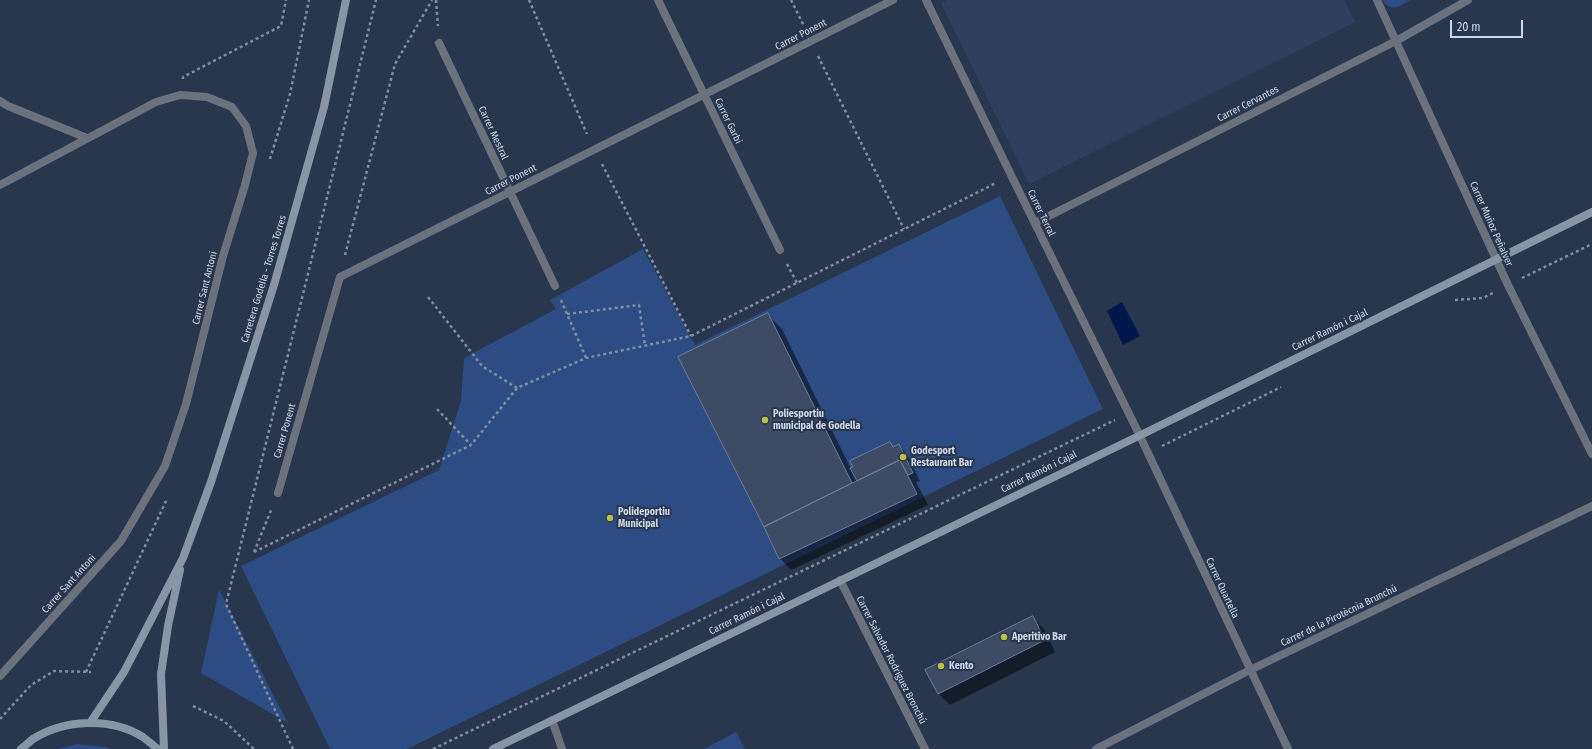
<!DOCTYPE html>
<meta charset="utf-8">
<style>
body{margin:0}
#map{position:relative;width:1592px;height:749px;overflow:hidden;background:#28364e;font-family:"Fira Sans Condensed",sans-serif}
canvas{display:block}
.scale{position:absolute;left:1450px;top:20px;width:73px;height:18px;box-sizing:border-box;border:2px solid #cfd8e7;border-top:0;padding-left:5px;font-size:12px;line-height:14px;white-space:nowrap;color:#cfd8e7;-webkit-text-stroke:3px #28364e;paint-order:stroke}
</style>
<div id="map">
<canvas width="1592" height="749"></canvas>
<div class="scale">20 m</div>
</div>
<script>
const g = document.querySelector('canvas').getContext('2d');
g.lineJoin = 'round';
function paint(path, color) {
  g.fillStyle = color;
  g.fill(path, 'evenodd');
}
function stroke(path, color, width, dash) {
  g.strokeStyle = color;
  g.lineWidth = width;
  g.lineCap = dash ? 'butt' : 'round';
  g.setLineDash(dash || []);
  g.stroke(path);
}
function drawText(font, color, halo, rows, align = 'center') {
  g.font = font + ' "Fira Sans Condensed",sans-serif';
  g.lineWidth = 4;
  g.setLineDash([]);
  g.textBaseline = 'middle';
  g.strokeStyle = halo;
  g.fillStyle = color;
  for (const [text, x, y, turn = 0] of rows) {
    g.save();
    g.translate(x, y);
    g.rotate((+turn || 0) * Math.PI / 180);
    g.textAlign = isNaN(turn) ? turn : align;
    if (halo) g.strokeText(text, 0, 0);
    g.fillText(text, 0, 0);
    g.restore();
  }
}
paint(new Path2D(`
 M947,0H1344L1355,22L1029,184L941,3Z`), '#2f405e');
paint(new Path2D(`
 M1383,0H1410C1400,6 1391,14 1383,0Z
 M1000,196L1103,409L407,749H330L241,566L439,470L461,401L464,358L556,309L550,300L643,249L695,345Z
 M219,590L278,704L288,723L201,673Z
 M736,732L745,749H704Z
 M77,744L106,747L110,749H57Z`), '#2c4c83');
paint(new Path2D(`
 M1122,302L1140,336L1123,345L1107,311Z`), '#00184b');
paint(new Path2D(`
 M767,314L782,329L851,469L890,443L894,448L899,445L906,453L920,481L916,482L928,505L791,570L780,558L765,526Z
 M1032,617L1044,629L1055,652L950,705L938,693Z`), '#0007');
const building = new Path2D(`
 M768,313L852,483L764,527L678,357Z
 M890,442L893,447L899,444L913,473L908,475L900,460L857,481L850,468L853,467L850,461Z
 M900,460L917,494L779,559L764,527Z
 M1033,616L1045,640L938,694L925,670Z`);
paint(building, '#3d4c64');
stroke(building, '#6c7c97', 1);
stroke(new Path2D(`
 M436,0L438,26
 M529,0L587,134
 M791,0L804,26
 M818,56L904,229
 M183,79V77L281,26L286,0
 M270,159L290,94L309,0
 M602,164L691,336
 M345,255L395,64L432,0
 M787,264L797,283
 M1522,278L1592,244
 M428,297L482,366L517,388
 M561,300L586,358
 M1455,300L1483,298L1493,293
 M567,314L639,305L645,346
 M437,409L471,445
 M1162,446L1281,387
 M254,552L471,445L517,388L586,358L691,336L996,183
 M254,552L272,508
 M86,672L167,499
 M193,706L224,721L254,749
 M0,719L31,685L54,671L91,672
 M293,749L226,604L376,0
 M433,749L1115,420`), '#818da0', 2.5, [3, 3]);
stroke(new Path2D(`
 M0,101L8,106L87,138`), '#6b727e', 8);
stroke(new Path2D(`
 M658,0L780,250
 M926,0L1011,175L1139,434L1288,749
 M1377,0L1508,285L1592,454
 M439,43L555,286
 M0,185L156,102L180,95L207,97L232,107L246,126L253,153L245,185L223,256L186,404L165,466L121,541L0,676
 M1035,223L1396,41L1468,0
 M278,493L340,277L893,0
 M840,580L925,749
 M552,720L562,749
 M1096,749L1250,670L1592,506`), '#6b727e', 8);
stroke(new Path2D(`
 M90,723L124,672L183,558L211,482L274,285L324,107L346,0
 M21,749C25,746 29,742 33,739C65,719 111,717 143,737C148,741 153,745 158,749
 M164,749L161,674L168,626L180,570
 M493,749L1149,431L1592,212`), '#8994a7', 8);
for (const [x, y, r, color] of [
 [765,420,4,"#bdbf43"],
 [903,457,4,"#bdbf43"],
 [610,518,4,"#bdbf43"],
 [1004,637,4,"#bdbf43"],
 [941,666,4,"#bdbf43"]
]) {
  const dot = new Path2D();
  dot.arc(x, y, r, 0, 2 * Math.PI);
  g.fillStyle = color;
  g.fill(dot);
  stroke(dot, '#28364e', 1.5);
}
drawText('10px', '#cfd8e7', '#28364e', [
 ["Carrer Ponent",801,35,-27],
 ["Carrer Cervantes",1248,104,-27],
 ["Carrer Garbi",728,121,64],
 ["Carrer Mestral",493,133,65],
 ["Carrer Ponent",511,180,-27],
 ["Carrer Terral",1041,213,64],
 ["Carrer Muñoz Peñalver",1491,224,66],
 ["Carretera Godella - Torres Torres",264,279,-73],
 ["Carrer Sant Antoni",205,288,-76],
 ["Carrer Ramón i Cajal",1330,330,-26],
 ["Carrer Ponent",285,431,-74],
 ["Carrer Ramón i Cajal",1039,472,-26],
 ["Carrer Sant Antoni",69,584,-48],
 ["Carrer Quartella",1222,588,65],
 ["Carrer Ramón i Cajal",747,614,-26],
 ["Carrer de la Pirotècnia Brunchú",1339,616,-26],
 ["Carrer Salvador Rodríguez Bronchú",891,660,63]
]);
drawText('bold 10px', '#cfd8e7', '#28364e', [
 ["Poliesportiu",773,414],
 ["municipal de Godella",773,426],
 ["Godesport",911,451],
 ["Restaurant Bar",911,463],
 ["Polideportiu",618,512],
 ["Municipal",618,524],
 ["Aperitivo Bar",1012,637],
 ["Kento",949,666]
], 'left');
</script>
